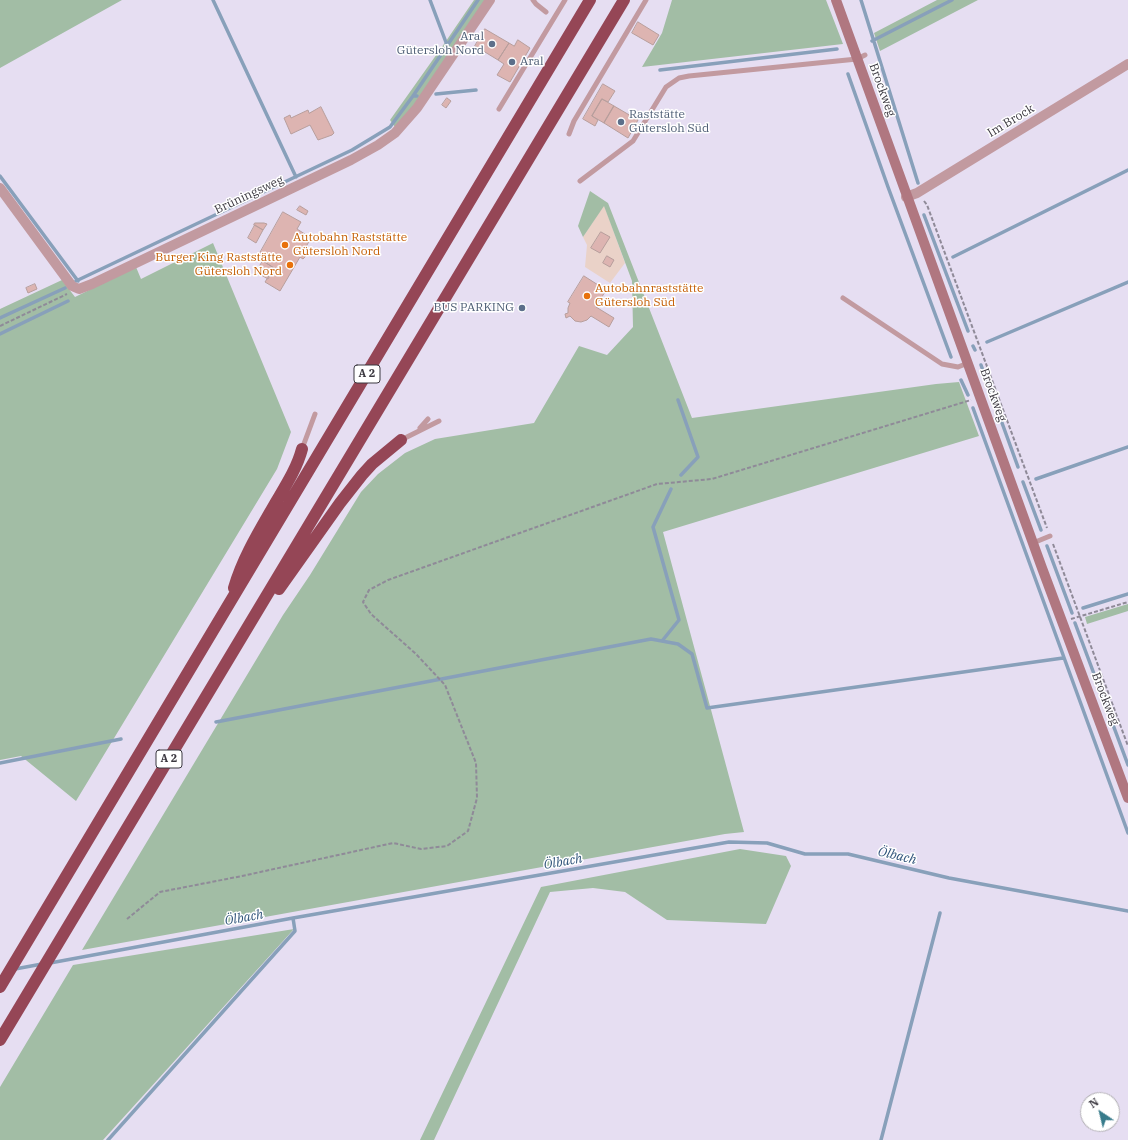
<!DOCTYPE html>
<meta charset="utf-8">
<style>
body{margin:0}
#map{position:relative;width:1128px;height:1140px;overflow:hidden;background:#e6def2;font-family:"IBM Plex Serif",serif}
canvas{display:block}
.north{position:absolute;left:1080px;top:1092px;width:40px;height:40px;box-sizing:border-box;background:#fff;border:1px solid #b1afb3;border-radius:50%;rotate:325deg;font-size:11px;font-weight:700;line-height:16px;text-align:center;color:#3b3840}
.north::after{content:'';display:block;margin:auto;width:14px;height:18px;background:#377b8b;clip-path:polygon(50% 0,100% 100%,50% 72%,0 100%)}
</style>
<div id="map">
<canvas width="1128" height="1140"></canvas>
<div class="north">N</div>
</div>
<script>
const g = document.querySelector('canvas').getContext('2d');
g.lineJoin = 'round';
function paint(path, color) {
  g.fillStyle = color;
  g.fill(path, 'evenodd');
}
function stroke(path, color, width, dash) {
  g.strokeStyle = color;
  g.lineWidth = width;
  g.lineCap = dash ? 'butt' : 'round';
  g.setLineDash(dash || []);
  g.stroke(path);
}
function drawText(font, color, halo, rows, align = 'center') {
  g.font = font + ' "IBM Plex Serif",serif';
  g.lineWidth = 3;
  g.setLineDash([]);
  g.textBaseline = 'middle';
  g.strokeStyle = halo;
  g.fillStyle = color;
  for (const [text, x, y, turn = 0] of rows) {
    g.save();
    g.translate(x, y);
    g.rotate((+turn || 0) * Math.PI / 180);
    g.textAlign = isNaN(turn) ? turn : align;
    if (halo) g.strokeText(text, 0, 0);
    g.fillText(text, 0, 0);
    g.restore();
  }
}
paint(new Path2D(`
 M604,205L625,263L610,283L585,267L587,245L583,237Z`), '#ead2c8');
paint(new Path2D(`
 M0,0H122L0,68Z
 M474,0H485L415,104L395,127L390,120L444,44Z
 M672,0H826L843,44L642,67L662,33Z
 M937,0H978L880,51L874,33Z
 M590,191L608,203L692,418L936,384L959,382L979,436L663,532L744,832L725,834L82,950L283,615L310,575L361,492L378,474L405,453L435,439L534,423L579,346L607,355L633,327L632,281L604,206L583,237L578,226Z
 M213,243L291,432L277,469L76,801L21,756L0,760V309L62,280L75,297L136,267L141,279Z
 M1128,604V611L1087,624L1085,617Z
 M740,849L786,856L791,866L766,924L667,920L625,892L593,888L550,892L434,1140H420L541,887Z
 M294,929L103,1140H0V1087L73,965Z`), '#a2bda5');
stroke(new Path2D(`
 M213,0L296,177
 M430,0L447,45
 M861,0L918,183
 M872,41L952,0
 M660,70L837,49
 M848,74L888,187L951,357
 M436,94L476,90
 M413,96L478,0
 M0,176L78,281
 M924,215L968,331
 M953,257L1128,170
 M76,281L352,150L390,127L413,96H417
 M0,318L65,288
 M0,334L68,301
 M987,342L1128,282
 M973,346L975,350
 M981,365L1018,467
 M961,380L968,395
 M678,400L698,457L681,475
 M973,408L1128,833
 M1036,479L1128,447
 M1023,482L1041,530
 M1047,546L1072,613
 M1083,608L1128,594
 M1075,623L1128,765
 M662,641L679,620L653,527L671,489
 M216,722L651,639L678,644L692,654L707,708L1063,658
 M0,763L121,739
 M50,963L293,918L729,842L767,843L805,854H848L949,878L1128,911
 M15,969L42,964
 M108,1140L295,931L293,918
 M881,1140L940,913`), '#88a0ba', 3.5);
const building = new Path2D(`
 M638,22L659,35L653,45L632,33Z
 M485,29L509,43L498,60L475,46Z
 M518,40L530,48L510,82L497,75L504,64L498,60L509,43L514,46Z
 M603,84L615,91L608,102L602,99L592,116L598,120L595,126L583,119Z
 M447,98L451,101L446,108L442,105Z
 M602,99L614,106L604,123L592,116Z
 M614,106L638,120L628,138L604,123Z
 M321,107L334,133L332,135L318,140L310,125L291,134L284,118L290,115L291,118L308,110L309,113Z
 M300,206L308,211L306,215L297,210Z
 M283,212L301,222L297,229L311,238L303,252L306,254L305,257L303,259L300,257L280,291L265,282L274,268L263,261L265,256L260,253Z
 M255,223H264L267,224L263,230L254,225Z
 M255,225L263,230L256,243L248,238Z
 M601,232L610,237L600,253L591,248Z
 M607,256L614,260L610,267L603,263Z
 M263,261L274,268L268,279L256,272Z
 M584,276L606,290L596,307L614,318L609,327L591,316L587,320L581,322L575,321L570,316L566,318L565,314L568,313V308L570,303L568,302Z
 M35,284L37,289L28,293L26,288Z`);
paint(building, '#ddb4b1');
stroke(building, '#b79e9c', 1);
stroke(new Path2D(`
 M924,201L927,205L1047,528
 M0,326L67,294
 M1053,544L1128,746
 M1071,619L1128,602
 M127,919L160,892L242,876L393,843L421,849L447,846L468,831L477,798L476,763L445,685L416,654L371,614L363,602L369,590L388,580L657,484L712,479L971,400`), '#8f8a98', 2, [4, 2]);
stroke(new Path2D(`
 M533,0L536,4L546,12
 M499,109L565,0
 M569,134L574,121L646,0
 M580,181L633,141L666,87L679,78L689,76L857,59L865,55
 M843,298L942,364L958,367L968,363
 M420,428L428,419
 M401,440L439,421
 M302,449L315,414
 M1033,543L1050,536`), '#c29aa0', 5);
stroke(new Path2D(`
 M0,188L72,286L79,289L92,284L351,160L378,145L395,133L417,108L490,0
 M906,197L917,193L1128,64`), '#c29aa0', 10);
stroke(new Path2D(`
 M836,0L1042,568L1128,798`), '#b07780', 10);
stroke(new Path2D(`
 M234,588C243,557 260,530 276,502C286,485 297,468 302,449
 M279,589L340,503L362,475L372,464L401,440
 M0,987L590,0
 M0,1040L624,0`), '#954656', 12);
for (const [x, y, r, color] of [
 [492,44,4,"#5c6f8a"],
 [512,62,4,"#5c6f8a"],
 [621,122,4,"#5c6f8a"],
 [285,245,4,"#e8710a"],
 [290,265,4,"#e8710a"],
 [587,296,4,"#e8710a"],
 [522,308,4,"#5c6f8a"]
]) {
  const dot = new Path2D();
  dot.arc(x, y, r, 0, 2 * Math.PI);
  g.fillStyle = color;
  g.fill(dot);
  stroke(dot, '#fff', 1.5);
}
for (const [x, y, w] of [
 [367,374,26],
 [169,759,26]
]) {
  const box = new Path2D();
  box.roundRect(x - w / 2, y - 9, w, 18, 3);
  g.fillStyle = '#fff';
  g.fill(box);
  stroke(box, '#3b3840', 1);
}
drawText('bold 11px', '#3b3840', null, [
 ["A 2",367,374],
 ["A 2",169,759]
]);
drawText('12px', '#4e5e75', '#fff', [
 ["Aral",484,37],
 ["Gütersloh Nord",484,51],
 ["Aral",520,62,"left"],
 ["Raststätte",629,115,"left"],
 ["Gütersloh Süd",629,129,"left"],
 ["BUS PARKING",514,308]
], 'right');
drawText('12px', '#3b3840', '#fff', [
 ["Brockweg",882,90,70],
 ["Im Brock",1011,121,-31],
 ["Brüningsweg",249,195,-25],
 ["Brockweg",993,395,70],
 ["Brockweg",1105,699,69]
]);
drawText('12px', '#c56008', '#fff', [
 ["Autobahn Raststätte",293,238],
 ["Gütersloh Nord",293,252],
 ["Burger King Raststätte",282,258,"right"],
 ["Gütersloh Nord",282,272,"right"],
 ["Autobahnraststätte",595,289],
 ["Gütersloh Süd",595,303]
], 'left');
drawText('italic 13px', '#2f537a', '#fff', [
 ["Ölbach",897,856,13],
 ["Ölbach",563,862,-10],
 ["Ölbach",244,918,-10]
]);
</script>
